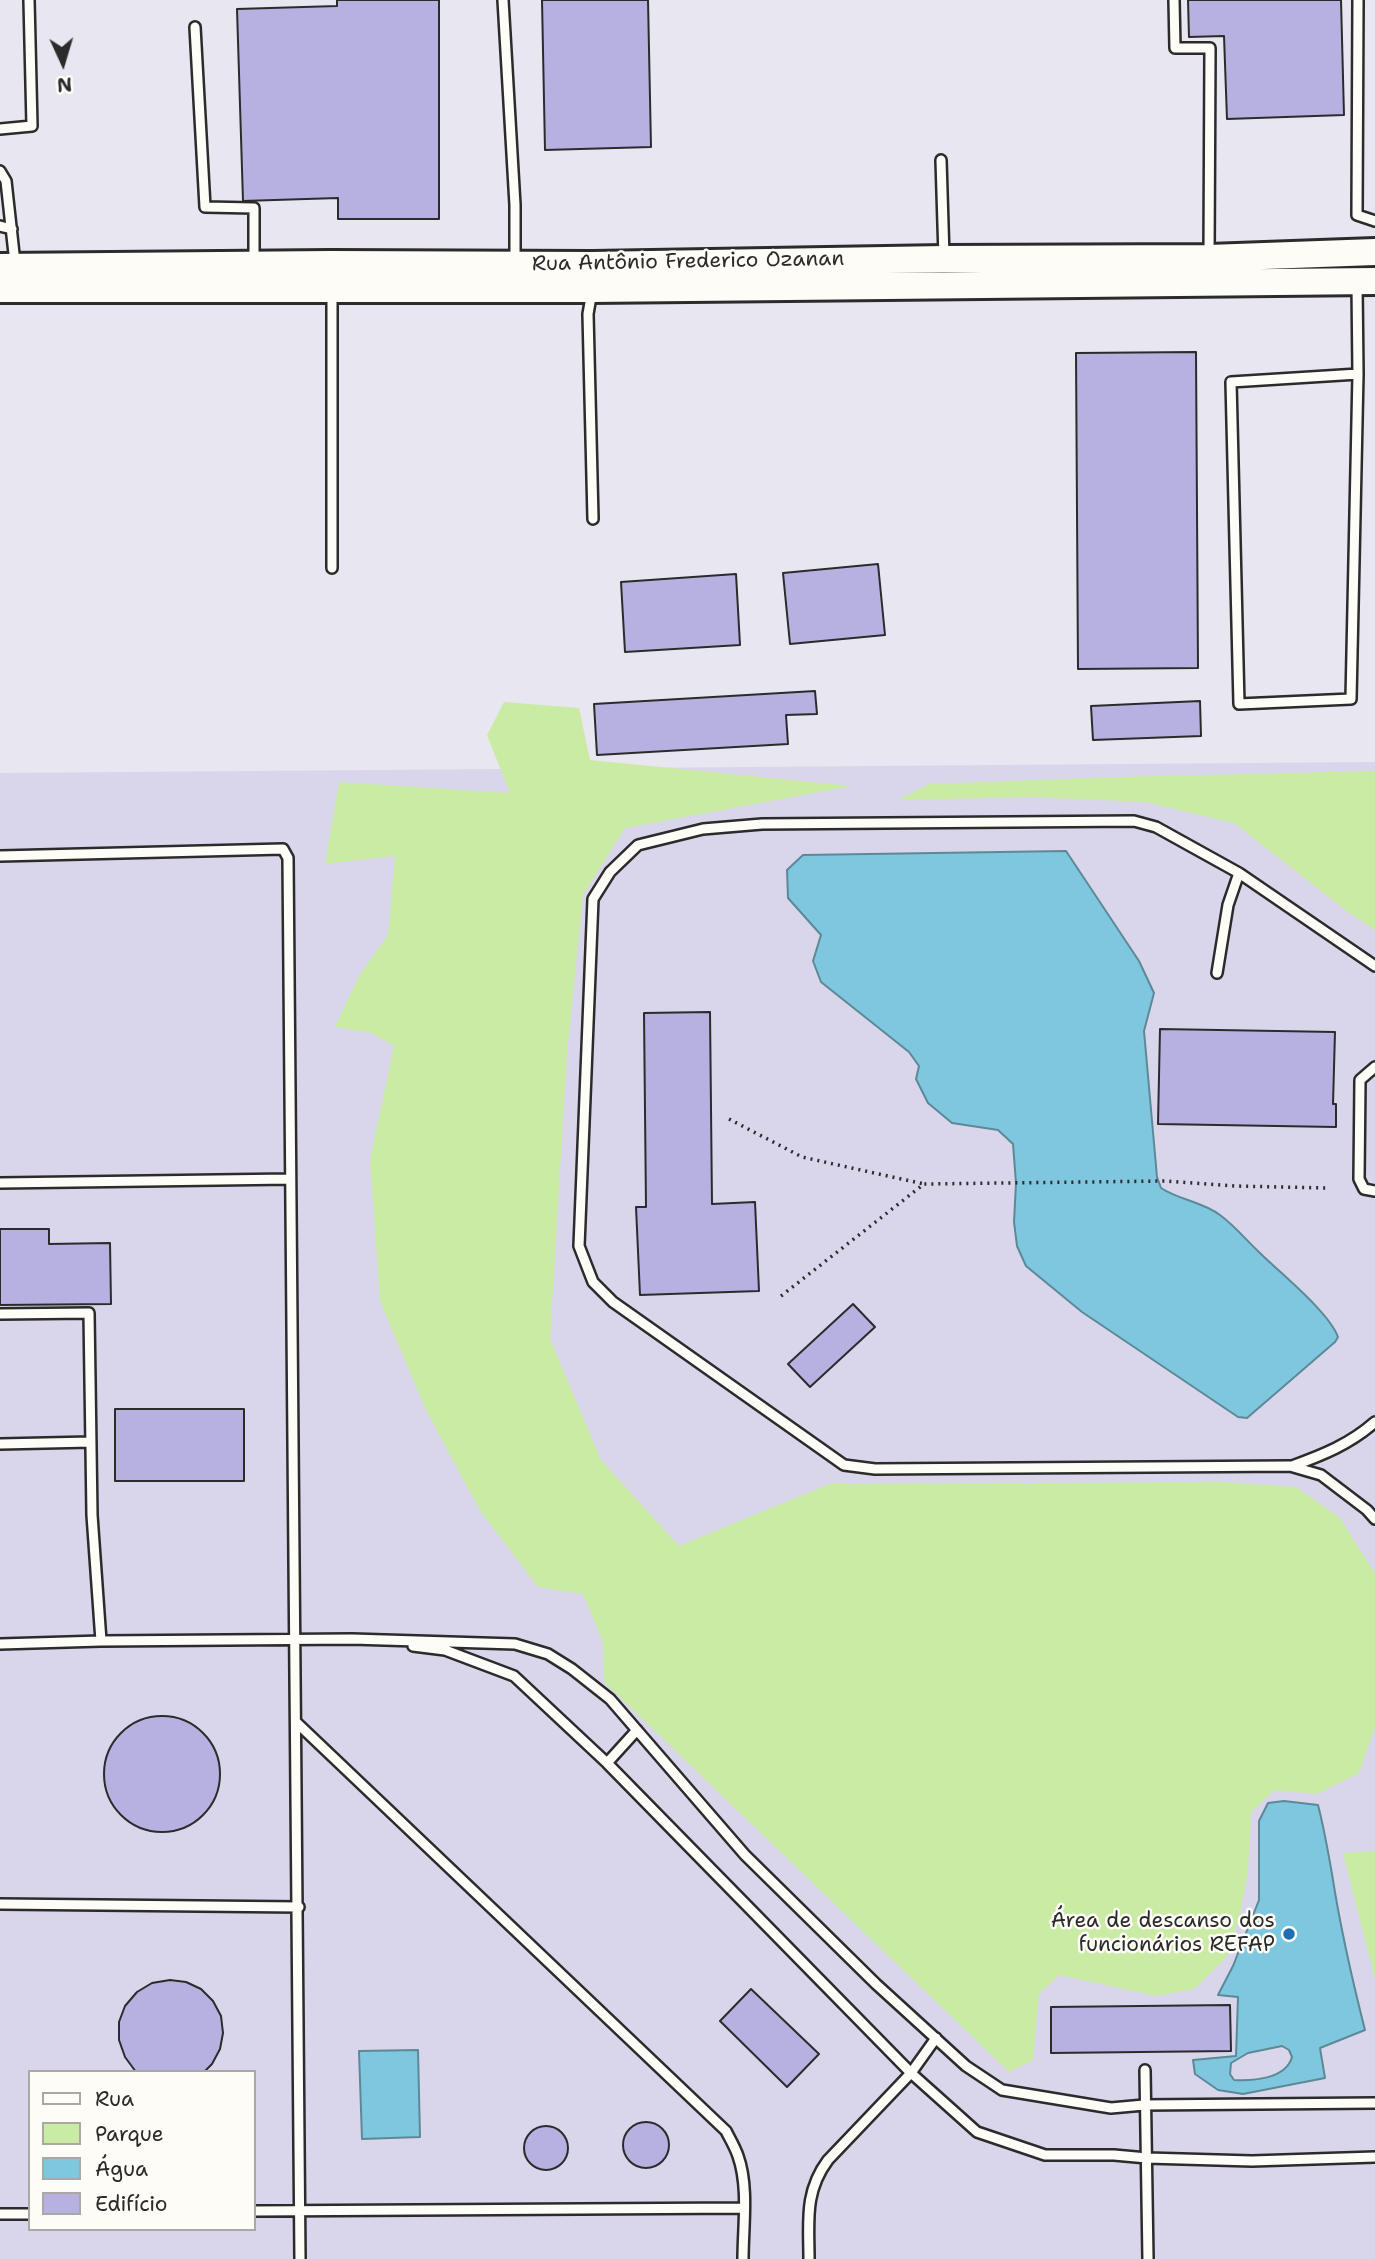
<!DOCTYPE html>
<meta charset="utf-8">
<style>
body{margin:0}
#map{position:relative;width:1375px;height:2259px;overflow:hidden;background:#e8e6f1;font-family:"Shantell Sans",sans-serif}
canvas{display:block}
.legend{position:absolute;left:28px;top:2070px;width:228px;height:161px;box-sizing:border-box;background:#fdfcf7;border:2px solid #a9a8a5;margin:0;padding:9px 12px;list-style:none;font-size:21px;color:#2b2b2b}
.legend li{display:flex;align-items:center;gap:14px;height:35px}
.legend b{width:35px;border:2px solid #a9a8a5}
.north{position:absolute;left:28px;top:28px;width:70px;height:70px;-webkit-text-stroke:5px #fdfcf7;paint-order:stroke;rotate:176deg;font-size:19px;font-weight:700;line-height:28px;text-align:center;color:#2b2b2b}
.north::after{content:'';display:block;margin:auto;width:24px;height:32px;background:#2b2b2b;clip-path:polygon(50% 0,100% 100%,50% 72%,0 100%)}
</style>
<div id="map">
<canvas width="1375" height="2259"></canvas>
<ul class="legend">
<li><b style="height:9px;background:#fdfcf7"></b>Rua</li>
<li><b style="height:19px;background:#c9eba4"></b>Parque</li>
<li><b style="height:19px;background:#7ec7df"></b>Água</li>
<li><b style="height:19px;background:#b7b1e2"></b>Edifício</li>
</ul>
<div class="north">N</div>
</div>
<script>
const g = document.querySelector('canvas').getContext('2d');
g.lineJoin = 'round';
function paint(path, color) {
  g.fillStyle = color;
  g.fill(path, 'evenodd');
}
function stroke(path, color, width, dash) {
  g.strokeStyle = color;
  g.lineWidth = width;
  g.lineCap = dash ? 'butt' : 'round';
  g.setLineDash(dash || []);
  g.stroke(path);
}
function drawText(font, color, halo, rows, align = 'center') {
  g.font = font + ' "Shantell Sans",sans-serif';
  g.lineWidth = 5;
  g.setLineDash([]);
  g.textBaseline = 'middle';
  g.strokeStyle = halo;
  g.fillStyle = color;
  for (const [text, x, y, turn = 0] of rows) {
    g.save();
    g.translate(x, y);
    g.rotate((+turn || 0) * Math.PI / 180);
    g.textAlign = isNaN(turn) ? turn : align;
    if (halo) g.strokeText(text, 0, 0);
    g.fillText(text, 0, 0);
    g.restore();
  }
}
paint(new Path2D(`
 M1375,762V2259H0V773ZM30,2072H254V2229H30Z`), '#d9d6ec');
paint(new Path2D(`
 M504,702L579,708L590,760L852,786L625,828L583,895L567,1053L550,1339L601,1460L679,1546L829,1484L1223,1482L1296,1487L1339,1517L1375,1573V1727L1359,1773L1317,1794L1275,1790L1251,1812L1248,1871L1240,1915L1226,1958L1194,1989L1156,1996L1059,1975L1039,1994L1033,2060L1009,2072L604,1682L603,1642L583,1594L538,1587L481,1512L457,1468L425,1408L380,1301L370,1160L394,1046L372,1033L335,1027L359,976L388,935L395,856L325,864L339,782L510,793L487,735Z
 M1375,771V930L1348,912L1234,823L1145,802L1033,797L898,800L929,784L1115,777Z
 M1375,1851V1979L1343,1853Z`), '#c9eba4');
const water = new Path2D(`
 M1066,851L1139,961L1154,993L1144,1031L1157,1177L1161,1188C1179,1200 1203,1202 1220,1215C1235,1226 1247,1241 1260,1253C1280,1273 1329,1312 1338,1337L1335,1342L1247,1418L1238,1417L1082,1312L1026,1266L1017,1246L1014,1222L1016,1183L1013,1144L998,1130L952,1123L928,1103L916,1079L919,1066L909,1052L821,982L813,961L821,935L788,898L787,870L803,855Z
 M1284,1801L1318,1805C1324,1828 1328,1851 1332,1874C1340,1926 1352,1979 1365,2030L1320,2048L1325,2078L1243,2094L1218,2090L1195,2074L1193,2060L1236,2056L1238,1997L1218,1995L1233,1966L1259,1900V1821L1268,1803ZM1282,2046L1289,2050L1292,2057C1286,2079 1253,2081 1234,2080L1230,2074L1231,2063L1248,2053Z
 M418,2050L420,2137L362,2139L359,2051Z`);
paint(water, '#7ec7df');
stroke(water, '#5d8997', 2);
const building = new Path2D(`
 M337,0H439V219H338V198L243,201L237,9L337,6Z
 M542,0H648L651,147L545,150Z
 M1188,0H1341L1344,115L1227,119L1224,36L1189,37Z
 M1196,352L1198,668L1078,669L1076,353Z
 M878,564L885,635L790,644L783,573Z
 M736,574L740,645L625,652L621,582Z
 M815,691L817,714L786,715L788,744L597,755L594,704Z
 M1200,701L1201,736L1093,740L1091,706Z
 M710,1012L712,1204L755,1202L759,1291L640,1295L636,1207H646L644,1013Z
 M1160,1029L1335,1032L1333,1104H1336V1127L1158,1124Z
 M0,1229H49V1244L110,1243L111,1304L0,1305Z
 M853,1304L875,1327L810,1387L788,1364Z
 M115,1409H244V1481H115Z
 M104 1774a58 58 0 1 1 116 0a58 58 0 1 1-116 0Z
 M170,1980L186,1982L201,1989L213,2001L221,2016L223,2033L220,2049L212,2064L204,2072H136L125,2057L119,2040V2022L125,2006L137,1992L152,1983Z
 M751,1989L819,2054L787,2087L720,2021Z
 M1230,2005L1231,2051L1051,2053V2007Z
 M623 2145a23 23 0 1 1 46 0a23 23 0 1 1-46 0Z
 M524 2148a22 22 0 1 1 44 0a22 22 0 1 1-44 0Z`);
paint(building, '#b7b1e2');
stroke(building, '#2b2b2b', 2);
const service = new Path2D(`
 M503,0L515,205V263
 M1174,0L1175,48H1210L1209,257
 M1358,0L1357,215L1375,221
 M195,27L205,207L254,208V260
 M0,129L32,126L29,0
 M941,160L944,257
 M0,171L6,181L15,263
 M0,226L12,229
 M1357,285L1358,374L1351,699L1239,704L1231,382L1358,374
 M592,291L588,314L593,519
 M332,568V290
 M0,856L283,849L288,858L300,2259
 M1375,966L1239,873L1156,827L1134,821L762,824L703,829L638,845L610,872L593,899L579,1246L593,1282L613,1302L844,1465L875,1469L1290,1466L1321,1475L1367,1510L1375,1519
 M1217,973L1228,905L1239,873
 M1375,1067L1360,1080L1359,1179L1364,1189L1375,1191
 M0,1183L290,1179
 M0,1314L89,1313L92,1515L101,1641
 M0,1444L91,1442
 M1292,1466C1323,1455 1350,1444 1375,1422
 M0,1644L101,1641L352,1639L515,1644L548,1654L572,1669L610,1699L745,1855L876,1984L966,2066L1002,2090L1111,2108L1144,2105L1375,2103
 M413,1646L445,1650L514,1676L607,1763L911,2073L977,2132L1045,2155H1114L1147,2158L1252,2161L1375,2157
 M296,1722L726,2131C730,2139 735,2147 738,2156C749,2187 743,2226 743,2259
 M607,1763L637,1730
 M0,1904L299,1907
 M1145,2070L1148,2259
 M254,2211L743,2208
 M0,2214H30
 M809,2259C809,2222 804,2192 828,2160L911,2073L936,2038`);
const secondary = new Path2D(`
 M0,267L330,264L592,265L944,259L1209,258L1375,252
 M0,289H592L1375,281`);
stroke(service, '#2b2b2b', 14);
stroke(secondary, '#2b2b2b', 32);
stroke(new Path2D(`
 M729,1119L802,1157L924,1184
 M781,1296L924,1184L1165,1181L1235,1186L1328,1188`), '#2b2b2b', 3.5, [2, 5]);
stroke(service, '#fdfcf7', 9);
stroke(secondary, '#fdfcf7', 26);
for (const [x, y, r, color] of [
 [1289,1934,7,"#1f6fb2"]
]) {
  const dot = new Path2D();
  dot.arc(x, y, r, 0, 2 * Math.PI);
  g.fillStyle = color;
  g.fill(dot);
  stroke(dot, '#fdfcf7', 2.5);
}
drawText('21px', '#2b2b2b', '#fdfcf7', [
 ["Rua Antônio Frederico Ozanan",688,262,-1]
]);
drawText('21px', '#2b2b2b', '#fdfcf7', [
 ["Área de descanso dos",1275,1922],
 ["funcionários REFAP",1275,1946]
], 'right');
</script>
